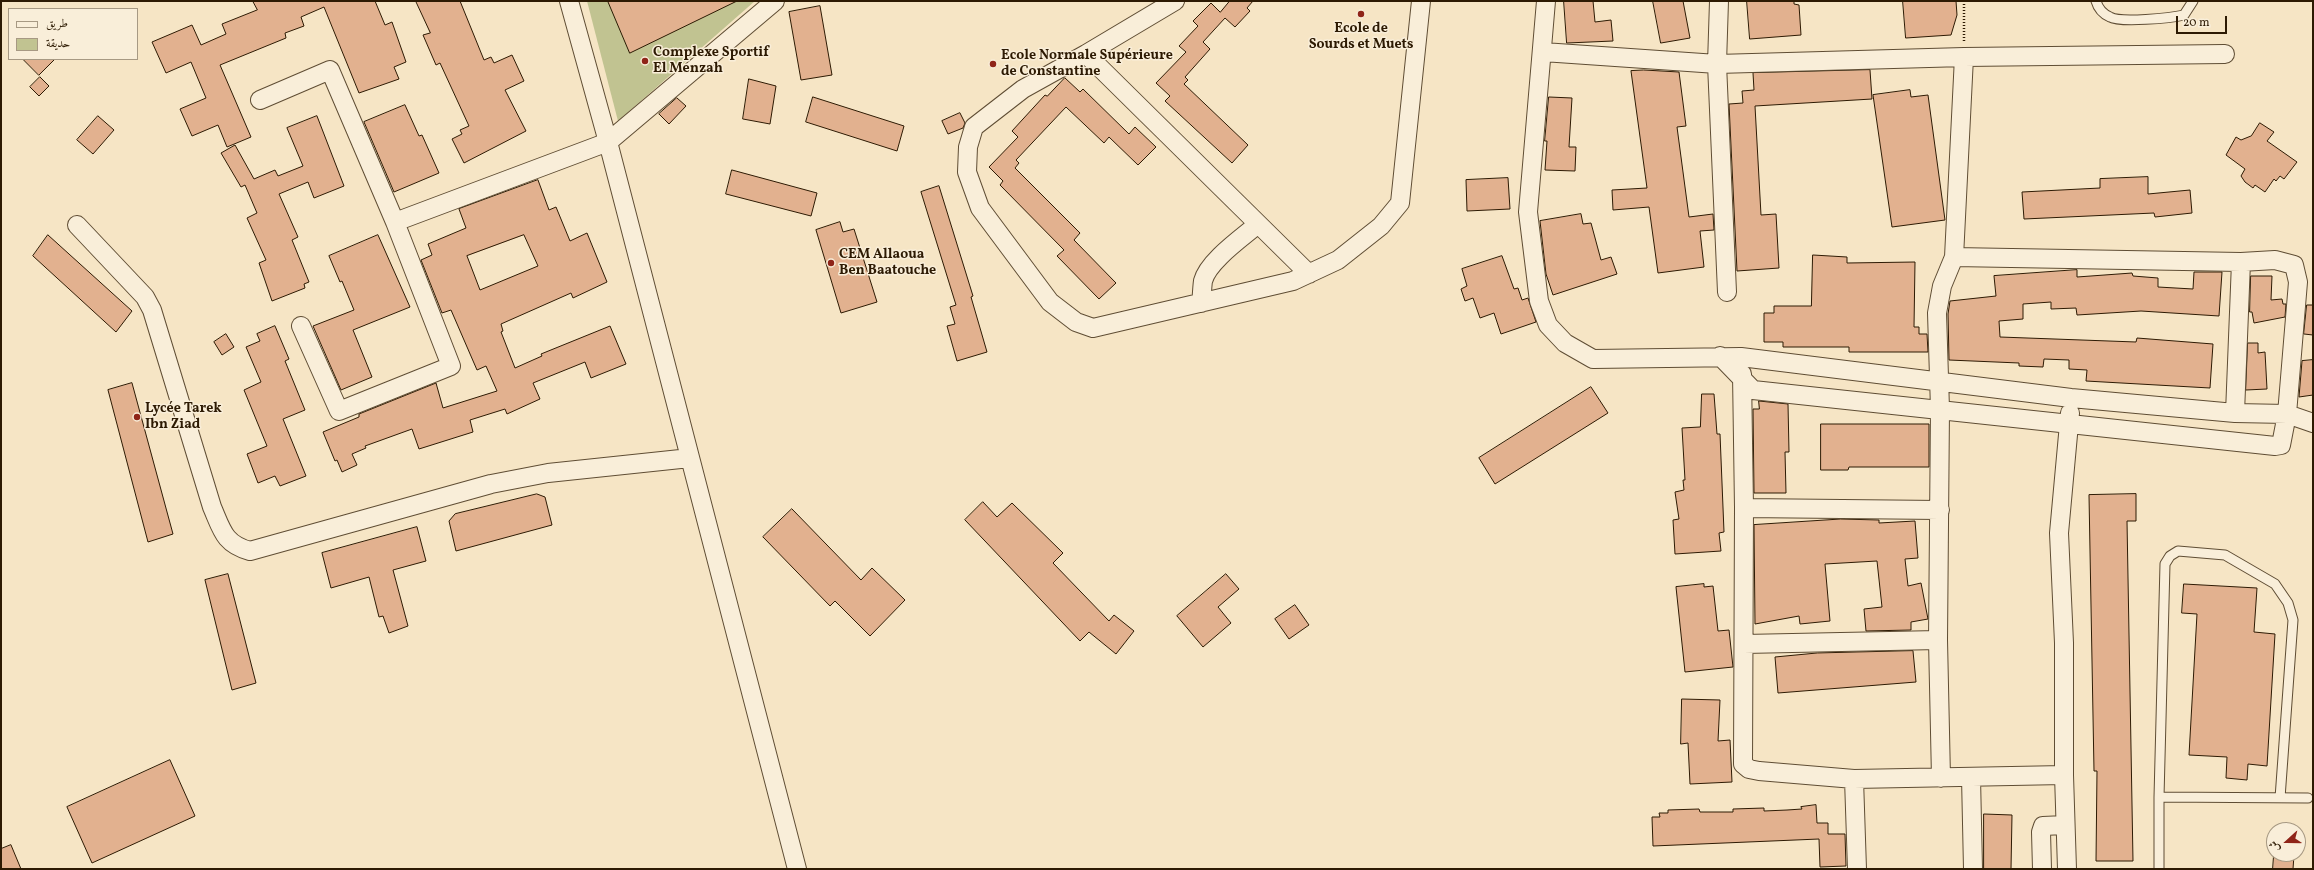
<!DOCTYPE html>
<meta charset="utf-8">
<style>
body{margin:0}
#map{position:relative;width:2314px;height:870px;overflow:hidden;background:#f6e5c5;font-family:Vollkorn,Amiri,serif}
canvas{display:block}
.frame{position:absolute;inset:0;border:2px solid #2d1a03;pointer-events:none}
.legend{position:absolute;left:8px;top:8px;width:130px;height:52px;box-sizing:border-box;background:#f9eed9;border:1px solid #a79983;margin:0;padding:5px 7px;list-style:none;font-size:12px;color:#2d1a03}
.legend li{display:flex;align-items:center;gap:8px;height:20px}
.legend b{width:20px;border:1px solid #a79983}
.north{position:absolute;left:2266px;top:822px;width:40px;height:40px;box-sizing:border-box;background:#f9eed9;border:1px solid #a79983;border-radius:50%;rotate:249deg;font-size:11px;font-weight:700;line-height:16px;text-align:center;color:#2d1a03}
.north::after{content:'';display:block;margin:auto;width:14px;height:18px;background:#8f2418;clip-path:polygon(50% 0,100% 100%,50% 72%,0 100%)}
.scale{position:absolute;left:2176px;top:16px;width:51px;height:18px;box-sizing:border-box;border:2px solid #2d1a03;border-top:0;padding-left:5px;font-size:12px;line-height:14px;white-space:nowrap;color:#2d1a03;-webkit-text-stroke:3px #f9eed9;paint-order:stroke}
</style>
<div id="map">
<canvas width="2314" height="870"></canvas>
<div class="frame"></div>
<ul class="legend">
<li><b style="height:5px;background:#f9eed9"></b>طريق</li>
<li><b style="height:11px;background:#c1c391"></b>حديقة</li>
</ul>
<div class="north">ش</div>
<div class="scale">20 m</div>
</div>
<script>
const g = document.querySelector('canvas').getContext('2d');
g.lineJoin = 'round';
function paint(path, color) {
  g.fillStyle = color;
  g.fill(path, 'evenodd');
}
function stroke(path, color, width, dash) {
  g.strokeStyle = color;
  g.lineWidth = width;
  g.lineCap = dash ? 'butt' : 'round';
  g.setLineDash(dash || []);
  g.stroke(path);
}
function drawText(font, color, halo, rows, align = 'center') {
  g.font = font + ' Vollkorn,serif';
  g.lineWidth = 3;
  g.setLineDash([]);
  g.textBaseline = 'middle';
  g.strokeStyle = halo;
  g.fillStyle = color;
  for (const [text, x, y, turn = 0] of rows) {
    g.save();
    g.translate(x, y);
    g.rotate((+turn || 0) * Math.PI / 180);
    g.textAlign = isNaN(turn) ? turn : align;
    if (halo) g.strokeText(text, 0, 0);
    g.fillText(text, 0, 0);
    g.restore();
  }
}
paint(new Path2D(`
 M587,1H755L618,121Z`), '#c1c391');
const building = new Path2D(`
 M253,1H375L385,25L392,22L406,62L394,67L399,79L359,93L324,7L301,17L304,26L285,33L286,38L220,65L251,137L227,147L218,125L192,136L180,109L206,98L191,62L166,73L152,42L192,25L201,45L226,34L222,24L257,10Z
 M416,1H460L484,60L491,57L494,63L512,55L524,81L505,90L526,131L464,163L452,139L462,134L460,130L469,126L440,63L436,65L423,35L430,33Z
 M608,1H737L630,53Z
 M1230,1H1253L1247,8L1250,11L1235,27L1225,18L1203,42L1210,49L1185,77L1188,80L1184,84L1248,145L1232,163L1165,101L1170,96L1156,83L1186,52L1179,46L1198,26L1193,21L1211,3L1220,12Z
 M1564,1H1593L1595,22L1611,20L1613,41L1567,43Z
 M1653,1H1683L1690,38L1661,43Z
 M1747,1H1794V4L1799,5L1801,35L1750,39Z
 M1903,1H1956L1957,15L1951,35L1906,38Z
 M820,6L832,75L801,80L789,12Z
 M23,59H55L39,75Z
 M1644,70L1679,72L1686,126L1677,127L1689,217L1713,214L1714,230L1700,231L1704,267L1658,273L1649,207L1613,210L1612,190L1647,188L1631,71Z
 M1870,70L1872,99L1755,106L1761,215L1776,214L1779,268L1737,271L1729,104L1743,103L1742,91L1754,90L1753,73Z
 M40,77L49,86L39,96L30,87Z
 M1065,78L1080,92L1083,89L1129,134L1135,127L1156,147L1138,165L1109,137L1104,143L1066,107L1016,160L1019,163L1015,168L1080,233L1074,240L1116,283L1099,299L1057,256L1064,250L1000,185L1003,181L989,167L1018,137L1012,131L1045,95L1047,96Z
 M749,79L776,86L770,124L743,119Z
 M1910,90L1911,97L1928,95L1945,220L1892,227L1873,95Z
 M813,97L904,126L897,151L806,122Z
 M1549,97L1572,98L1569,147H1576L1575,171L1545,170L1547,141H1545Z
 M677,98L686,106L669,124L659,114Z
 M405,105L419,136L422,135L439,173L394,192L364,122Z
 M960,113L965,123L963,128L948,134L942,121Z
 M98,116L114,130L93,154L77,140Z
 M317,116L344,186L314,198L308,182L279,194L298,237L292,240L309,282L304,284L305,288L272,301L259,263L266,260L247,218L257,213L245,185L241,187L221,153L235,145L254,179L275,170L278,176L303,166L287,128Z
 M2260,123L2274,132L2267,141L2297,162L2284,179L2280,176L2276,181L2274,179L2265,192L2255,185L2253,188L2245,182L2241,176L2245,169L2226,155L2236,137L2241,140L2251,136Z
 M732,170L817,193L811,216L726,194Z
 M2148,177V194L2190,190L2192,213L2155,217L2154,213L2024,219L2022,192L2100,188V179Z
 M1508,178L1510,209L1467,211L1466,180Z
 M538,180L549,210L556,207L570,241L587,233L607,282L573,298L571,293L501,324L503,331L501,332L515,368L542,356L541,354L610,326L626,364L591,378L585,362L533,383L540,399L507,414L505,409L470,420L473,432L419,449L412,429L365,446L366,448L352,454L357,465L342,472L337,460L335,461L323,432L359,417V414L436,383L443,408L497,391L486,366L477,370L451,310L442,313L421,260L432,255L428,244L466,228L459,209ZM524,235L538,266L480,290L467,256Z
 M939,186L973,296L971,297L987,352L957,361L947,326L955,324L950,307L956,305L921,192Z
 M1581,214L1583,224L1591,223L1601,260L1611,257L1617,274L1553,295L1546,274L1540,221Z
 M840,222L843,232L854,229L877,302L841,313L816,230Z
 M48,235L132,311L116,332L33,256Z
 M378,235L410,307L353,330L372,377L341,390L313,326L354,310L342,281L340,282L329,256Z
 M1813,255L1847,257V263L1915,262L1914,327H1919V334H1927L1928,352H1849V347H1783V342H1764V313H1774V306H1811Z
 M1502,256L1514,289L1518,288L1522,300L1528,298L1536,322L1501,334L1494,313L1480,318L1473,298L1465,301L1461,289L1467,286L1462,269Z
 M2077,270V277L2132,273L2133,276L2158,278V287L2193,289L2194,272H2222L2219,316L2141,311L2077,315L2076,308L2051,309V302L2023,304V319L1999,321L2000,337L2136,342L2137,338L2213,344L2210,388L2086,381L2087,370L2069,369V360L2044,359L2043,367L2019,366V363L1949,360L1948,314L1950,301L1996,296L1994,276Z
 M2251,276H2272L2271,300L2282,299L2283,304H2286L2285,317L2254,323L2252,312H2250Z
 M2307,305H2313V335L2304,334Z
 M275,326L289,359L285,361L305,410L283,419L306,476L280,486L275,476L258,483L247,454L267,446L244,390L261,382L246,347L260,341L257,334Z
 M226,334L234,347L222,355L214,342Z
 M2248,343H2258V353L2265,352L2267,389L2246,390Z
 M2313,360V395L2299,397L2302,361Z
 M132,383L173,534L148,542L108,390Z
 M1591,387L1608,413L1495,484L1479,458Z
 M1702,394H1714L1717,434H1720L1724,532L1719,533L1721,551L1675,554L1673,520L1679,519L1675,492L1684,490L1683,480H1685L1682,428L1700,427Z
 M1759,401L1788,404L1789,452H1785L1786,493H1754L1753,409H1759Z
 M1821,424H1929V467H1849L1848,470H1821Z
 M537,494L545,497L552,525L456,551L449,521L455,514Z
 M2136,494V521H2127L2133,861H2096L2097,771H2094L2089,495Z
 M983,502L997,517L1012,503L1063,553L1053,563L1109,621L1114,615L1134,631L1116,654L1089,632L1080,641L965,520Z
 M792,509L861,580L872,568L905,600L870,636L835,601L830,606L763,537Z
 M1841,519L1879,520V523L1915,521L1918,558L1905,559L1908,586L1921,583L1928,619L1911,622V630L1866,631L1864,609L1882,607L1877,561L1825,564L1830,621L1800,624L1799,616L1755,624L1754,525Z
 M417,527L426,561L393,570L408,626L389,633L383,616L379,617L369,577L331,588L322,553Z
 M228,574L256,683L232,690L205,580Z
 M1226,574L1239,589L1218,607L1231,623L1203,647L1177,616Z
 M1704,584V587L1713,586L1718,631L1729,630L1733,667L1685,672L1676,587Z
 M2184,584L2257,588L2254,632L2275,634L2267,766L2248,764L2247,780L2226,778L2227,757L2189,755L2197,614L2182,613Z
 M1295,605L1309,625L1289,639L1275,619Z
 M1913,651L1916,682L1778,693L1775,657L1817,653Z
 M1682,699L1720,700L1718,741L1730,740L1732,782L1690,784L1688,743L1681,744Z
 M170,760L195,816L92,863L67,807Z
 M1816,805L1817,823H1828V834H1845L1846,866L1820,867L1819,839L1653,846L1652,817H1660L1659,813H1668V810L1699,809L1700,812H1733V809L1764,808V811L1787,810L1802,809L1801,807Z
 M1984,814L2012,815L2011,869H1984Z
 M11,845L21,869H1V849Z
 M2274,855H2294L2293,869H2273Z`);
paint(building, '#e2b18f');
stroke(building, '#2d1a03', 1);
const service = new Path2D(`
 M2096,1C2098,8 2103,14 2110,17C2120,23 2171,18 2184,15L2193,1
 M2159,797L2308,798
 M2159,869V797L2165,564L2170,556L2178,551L2225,555L2275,584L2288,603L2293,620L2280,798`);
const minor = new Path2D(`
 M569,1L608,142L797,869
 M1175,1L1086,54L1023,89L974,127L968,147L967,172L980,208L1050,302L1076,322L1093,328L1293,281L1338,260L1381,226L1400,203L1421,1
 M1546,1L1528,212L1539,301L1548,325L1565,343L1593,359L1741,357L2071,398L2235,413L2287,414L2313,423
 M1719,1L1717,64L1727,292
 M1543,52L1717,64L1964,57L2225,54
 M1086,54L1309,274
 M260,100L330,70L395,222L451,366L339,411L301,326
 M395,222L608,142L775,1
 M77,225L145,297L152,310L212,507C222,530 224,544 250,551L491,484L548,473L690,458
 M1954,257L1964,57
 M1201,303C1202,296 1202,288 1203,281C1208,261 1243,237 1258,224
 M1720,356L1753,390L2275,446L2281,445L2287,414L2298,282L2294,265L2275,260L2241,262L1954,257L1942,286L1937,313L1940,409L1938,640L1941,778
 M1742,374L1744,508L1743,764L1749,769L1759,771L1854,779L2064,775V643L2059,533L2070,413
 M2235,413L2241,262
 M1744,508L1940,510
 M1744,644L1938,640
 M2064,775L2067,869
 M1971,777L1973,869
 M1854,779L1857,869
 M2042,869L2041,832L2043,826L2065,825`);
stroke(service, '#5f4d34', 11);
stroke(minor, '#5f4d34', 20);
stroke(new Path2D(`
 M1964,41V1`), '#2d1a03', 2.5, [1, 2]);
stroke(service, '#f9eed9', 9);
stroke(minor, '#f9eed9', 18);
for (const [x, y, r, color] of [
 [1361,14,4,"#8f2418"],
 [645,61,4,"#8f2418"],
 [993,64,4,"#8f2418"],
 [831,263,4,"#8f2418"],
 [137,417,4,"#8f2418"]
]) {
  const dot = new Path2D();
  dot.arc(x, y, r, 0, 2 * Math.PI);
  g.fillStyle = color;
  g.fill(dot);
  stroke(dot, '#f9eed9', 1.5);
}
drawText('bold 14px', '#2d1a03', '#f9eed9', [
 ["Ecole de",1361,29,"center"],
 ["Sourds et Muets",1361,45,"center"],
 ["Complexe Sportif",653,53],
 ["El Menzah",653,69],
 ["Ecole Normale Supérieure",1001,56],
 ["de Constantine",1001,72],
 ["CEM Allaoua",839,255],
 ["Ben Baatouche",839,271],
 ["Lycée Tarek",145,409],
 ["Ibn Ziad",145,425]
], 'left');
</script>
